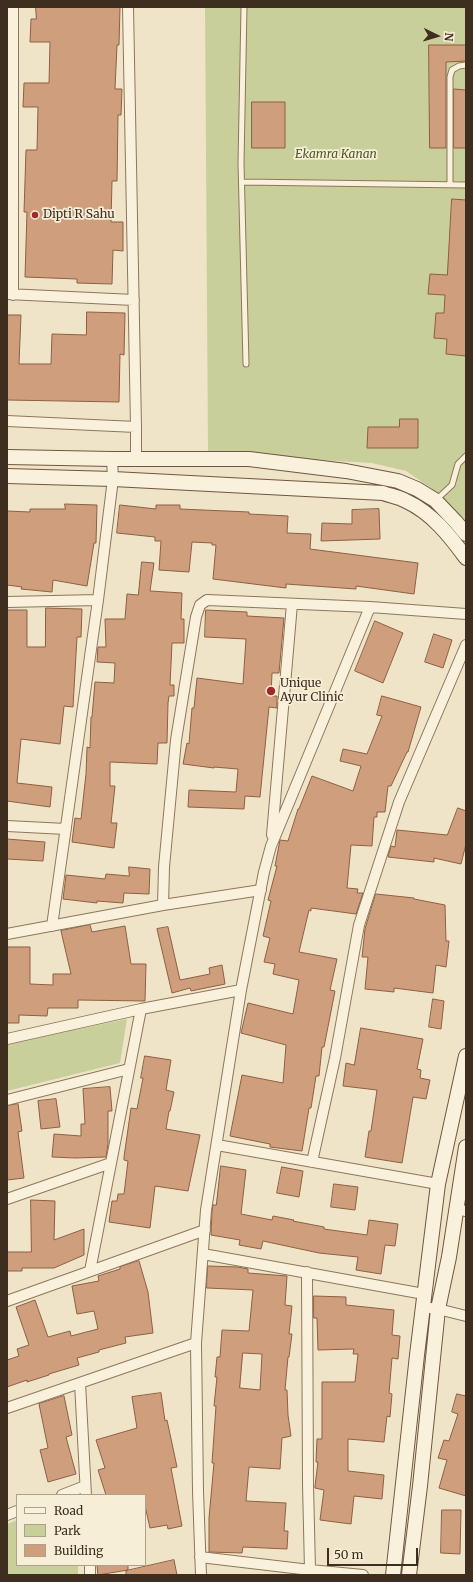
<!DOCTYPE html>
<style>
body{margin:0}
#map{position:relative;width:473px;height:1582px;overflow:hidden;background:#f0e4c8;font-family:Merriweather,serif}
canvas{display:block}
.frame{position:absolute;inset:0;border:8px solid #3d2e20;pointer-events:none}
.legend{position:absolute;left:16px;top:1494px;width:130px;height:72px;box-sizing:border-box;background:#f7eed8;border:1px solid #ada18e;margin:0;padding:5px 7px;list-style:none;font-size:12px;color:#3d2e20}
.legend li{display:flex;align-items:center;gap:8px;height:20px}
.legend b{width:20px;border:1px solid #ada18e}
.north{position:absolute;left:417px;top:16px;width:40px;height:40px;-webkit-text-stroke:3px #f7eed8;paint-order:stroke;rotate:95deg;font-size:11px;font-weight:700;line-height:16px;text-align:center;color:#3d2e20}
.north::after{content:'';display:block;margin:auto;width:14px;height:18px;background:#3d2e20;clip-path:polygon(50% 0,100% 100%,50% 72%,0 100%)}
.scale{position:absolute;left:327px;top:1548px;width:91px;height:18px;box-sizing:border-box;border:2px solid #3d2e20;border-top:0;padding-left:5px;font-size:12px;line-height:14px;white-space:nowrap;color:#3d2e20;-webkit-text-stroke:3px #f7eed8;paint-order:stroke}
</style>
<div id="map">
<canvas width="473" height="1582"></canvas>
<div class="frame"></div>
<ul class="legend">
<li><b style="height:5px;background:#faf1dc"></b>Road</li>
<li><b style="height:11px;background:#c9cf9b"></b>Park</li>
<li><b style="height:11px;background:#cf9f7d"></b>Building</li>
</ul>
<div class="north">N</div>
<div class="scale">50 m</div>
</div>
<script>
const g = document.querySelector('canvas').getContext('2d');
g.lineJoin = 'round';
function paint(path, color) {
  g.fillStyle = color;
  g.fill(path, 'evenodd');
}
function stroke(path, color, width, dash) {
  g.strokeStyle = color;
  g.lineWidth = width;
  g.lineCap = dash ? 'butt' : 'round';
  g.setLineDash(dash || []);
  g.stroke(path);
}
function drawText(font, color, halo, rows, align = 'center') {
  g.font = font + ' Merriweather,serif';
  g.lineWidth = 3.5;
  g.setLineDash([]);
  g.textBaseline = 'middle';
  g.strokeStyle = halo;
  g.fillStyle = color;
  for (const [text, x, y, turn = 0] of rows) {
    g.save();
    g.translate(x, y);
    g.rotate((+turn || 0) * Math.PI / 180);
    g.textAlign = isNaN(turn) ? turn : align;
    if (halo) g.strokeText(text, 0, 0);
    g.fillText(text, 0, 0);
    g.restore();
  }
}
paint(new Path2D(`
 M205,7H466V525L431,488L406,471L372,463L208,454Z
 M127,1019L120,1063L7,1091V1044Z
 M17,1520V1565H78V1575H7V1524Z`), '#c9cf9b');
const building = new Path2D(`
 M36,7H120L119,45H117L115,89H122L121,115H118L117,181H112L111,222H123V251L113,250L112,284L77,283V279L25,277L27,212H24L26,150H37L38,107H23L24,83H49L50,42H30L31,19H36Z
 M429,45H466V61L446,62V148H430Z
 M454,89L466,90V148H454Z
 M252,102H285V148H252Z
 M452,199L466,200V356L446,354L447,339L434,338L436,313H444L445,295L428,294L430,274L447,275Z
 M87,312L125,313L124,355L120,354L119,402L7,400V315H21L19,364H51L52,334L86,335Z
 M400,419H418V448H367L368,427H399Z
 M65,504L97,505L96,543H94L87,586L53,580L52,592L21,589L22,587L7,585V511L30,512V509H65Z
 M120,505L156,509V505H180V509L249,512V514L288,516L287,533L311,534L310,549L418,563L414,594L356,586V589L286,584V588L213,579L216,545H212V543L192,542L189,572L159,570L161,541H155V537L117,533Z
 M379,509L380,539L321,541L322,523L352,524V510Z
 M142,562L154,563L150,591L182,593L181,619H184V643H172L170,685H174V696H169L168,703L167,743H158L157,764L110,762V786H115L111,823H117L114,848L72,842L75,818L81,819L86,774L87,747L90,748L91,717H92L95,682L114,683L115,663L97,662L98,647H106L105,619H125L127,594L138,595Z
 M46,608L82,609L81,637H77L73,707L64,706L60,744L21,739L17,783L52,787L50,807L7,801V610H27V647H45Z
 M206,610L247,612V616L284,618L279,673H272L271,696H277V708L269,707L260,797L245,796L244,809L188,807L189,790L236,792L238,769L214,767V768L183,764L187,743L189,744L192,708H194L197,678L243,684L246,639L205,637Z
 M375,621L403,633L383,683L355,671Z
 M434,634L452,640L443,668L425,662Z
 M382,696L421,707L408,752H407L391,786H388L385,812H377V817H374L372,846L351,845L347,888L358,889L357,893H363L356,914L311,908V911L309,910L299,952L337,959L330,990L335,991L324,1047H322L319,1076H316L311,1108H309L302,1151L270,1147V1144L230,1136L242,1075L283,1083L286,1045L241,1033L248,1003L293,1014L299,980L273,974L275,964L264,962L270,938L263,936L271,901L268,900L277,866H275L280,840L288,841L298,809H299L312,776L353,791L361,766L340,761L343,749L367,754L382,716L377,715Z
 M458,808L466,811V844L461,864L434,858V862L388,857L391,846L395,847L397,830L447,835Z
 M7,839L45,842L43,861L7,859Z
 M129,867L150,869L149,894L124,893L123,903L97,901V903L63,899L66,875L105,879L106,874L129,876Z
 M376,894L414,898V899L445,905L446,941H449L446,967L436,965L433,993L394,988V992L365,989L368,957H362L365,929Z
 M90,925L92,932L125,926L131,964H146L145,1001L78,1000V1008H48L47,1016L19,1015V1023H7V947H30V984L53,985V974H71L61,931Z
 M168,927L180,980L210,974L209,968L222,965L225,984L191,991L190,988L172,993L157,929Z
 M433,999L444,1001L441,1029L429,1027Z
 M361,1028L423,1039L417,1069L421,1070L420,1078L430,1080L426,1099L413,1097L402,1163L365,1157L369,1131H371L377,1090L343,1086L346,1063L354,1065Z
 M145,1056L171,1060L166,1090L174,1092L170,1111H169L166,1129L200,1135L188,1191L155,1186L150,1228L109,1222L112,1201H117L118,1194H124L128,1161L124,1160V1157L131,1108L137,1109L143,1078H141Z
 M110,1087L112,1111H108V1144L106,1157L75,1158L52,1157L54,1134L81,1136V1124H85L83,1089Z
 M56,1099L60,1127L41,1129L38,1101Z
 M18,1104L22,1131L18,1132L24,1178L7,1180V1106Z
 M221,1166L246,1170L241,1214L272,1220L273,1216L294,1220L293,1221L324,1227V1229L367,1235L369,1220L398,1224L395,1246L385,1245L381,1274L356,1270L358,1257L319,1253L263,1241L261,1249L239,1245L240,1240L211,1235L212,1211L213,1205H216Z
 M282,1167L303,1171L299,1197L277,1193Z
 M334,1184L358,1187L355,1210L331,1207Z
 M31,1200L55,1201L54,1240L84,1229V1255L54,1268H22V1271H7V1252H31Z
 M139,1261L148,1292L153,1333L125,1337L126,1343L99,1350V1352L77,1358L79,1365L49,1374V1375L27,1382V1380L7,1387V1360L19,1356L17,1349L29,1345L16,1307L35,1300L48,1337L70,1331L71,1336L98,1329L94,1311L77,1314L72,1286L99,1281L98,1276L120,1269V1267Z
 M208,1266L238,1267L248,1269V1273L287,1276L285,1305L292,1306L289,1334H292L289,1357H288L285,1390H287L288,1415L291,1436L282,1438L280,1469L249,1467L246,1501L286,1503L284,1531H288L287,1549L243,1547L242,1553L209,1552V1518L214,1463H212L216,1406H214L217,1377H215L217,1357H220L222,1330L249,1331L253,1290L207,1288ZM243,1353L262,1354L260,1390L240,1388Z
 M314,1296L346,1297V1305L394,1310L392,1335L400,1336L398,1359L392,1358L389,1393L392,1394L390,1417L387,1416L384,1442L348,1439V1471L384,1475L382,1499L354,1496L351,1524L320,1520L324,1490L315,1488V1486L318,1462H316L317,1439H322V1382H355L358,1354H353L354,1349L318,1350L317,1318H314Z
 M161,1393L165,1421L167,1420L177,1467L171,1468L182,1526L168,1529L167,1525L150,1528L145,1506V1495H106L98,1470L105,1468L96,1440L137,1428L132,1397Z
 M457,1394L466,1396V1496L439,1488L447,1460L438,1458L444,1440L449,1441L458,1414L452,1412Z
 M64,1396L72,1435L66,1437L76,1474L48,1482L40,1450L48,1448L39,1404Z
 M442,1510H461L460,1554L441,1553Z
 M174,1560L177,1575H126V1571Z
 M101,1565H128V1570L98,1575L97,1566Z`);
paint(building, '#cf9f7d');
stroke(building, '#8d5f41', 1);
const lane = new Path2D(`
 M244,7L241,163L246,364
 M242,182L466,185
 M450,184V77L452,70L459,66L466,65
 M436,500L452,485L458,464L466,456`);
const street = new Path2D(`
 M7,294L134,300
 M13,295V7
 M7,421L136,427L128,7
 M136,459V427
 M7,602L98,600
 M7,826L66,829
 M272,835L292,604
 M163,905L164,867L176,740L196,617L200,605L207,600L370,607L466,614
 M52,926L98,600L113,479L112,459
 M7,934L163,905L261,890
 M7,1039L141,1009L241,990
 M7,1100L129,1069
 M217,1145L438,1184
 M312,1162L335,1058L359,925L399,802L466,645
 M7,1199L111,1163
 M456,1209L466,1211
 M203,1254L424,1294
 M90,1271L141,1009
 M307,1272L308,1484L310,1570
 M7,1301L205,1230
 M422,1307L438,1309L466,1316
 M80,1383L86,1495
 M7,1408L196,1343
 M62,1495L85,1486
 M7,1515L17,1511
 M200,1557L310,1570L363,1575
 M90,1565V1575
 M201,1575L198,1491L196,1343L206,1210L241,990L264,872L271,846L370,607`);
const secondary = new Path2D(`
 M7,457L112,459H249L346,471L398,481L417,489L435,500L456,522L466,534
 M7,476L113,479L383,493C391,496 399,497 406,501C432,513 450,536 466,558
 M393,1575L417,1355L438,1184L466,1056
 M409,1575L420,1486L438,1309L449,1257L466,1147`);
stroke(lane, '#8d765c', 7);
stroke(street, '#8d765c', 12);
stroke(secondary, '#6f573f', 16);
stroke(lane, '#faf1dc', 5);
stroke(street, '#faf1dc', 10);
stroke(secondary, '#faf1dc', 14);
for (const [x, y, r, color] of [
 [35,215,4,"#9e2a2b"],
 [271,691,5,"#9e2a2b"]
]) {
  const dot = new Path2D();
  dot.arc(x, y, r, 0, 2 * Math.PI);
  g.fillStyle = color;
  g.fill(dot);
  stroke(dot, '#f7eed8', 1.5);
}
drawText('italic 12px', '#4d5a26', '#f7eed8', [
 ["Ekamra Kanan",336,155]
]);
drawText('12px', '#3d2e20', '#f7eed8', [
 ["Dipti R Sahu",43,215],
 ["Unique",280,684],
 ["Ayur Clinic",280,698]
], 'left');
</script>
